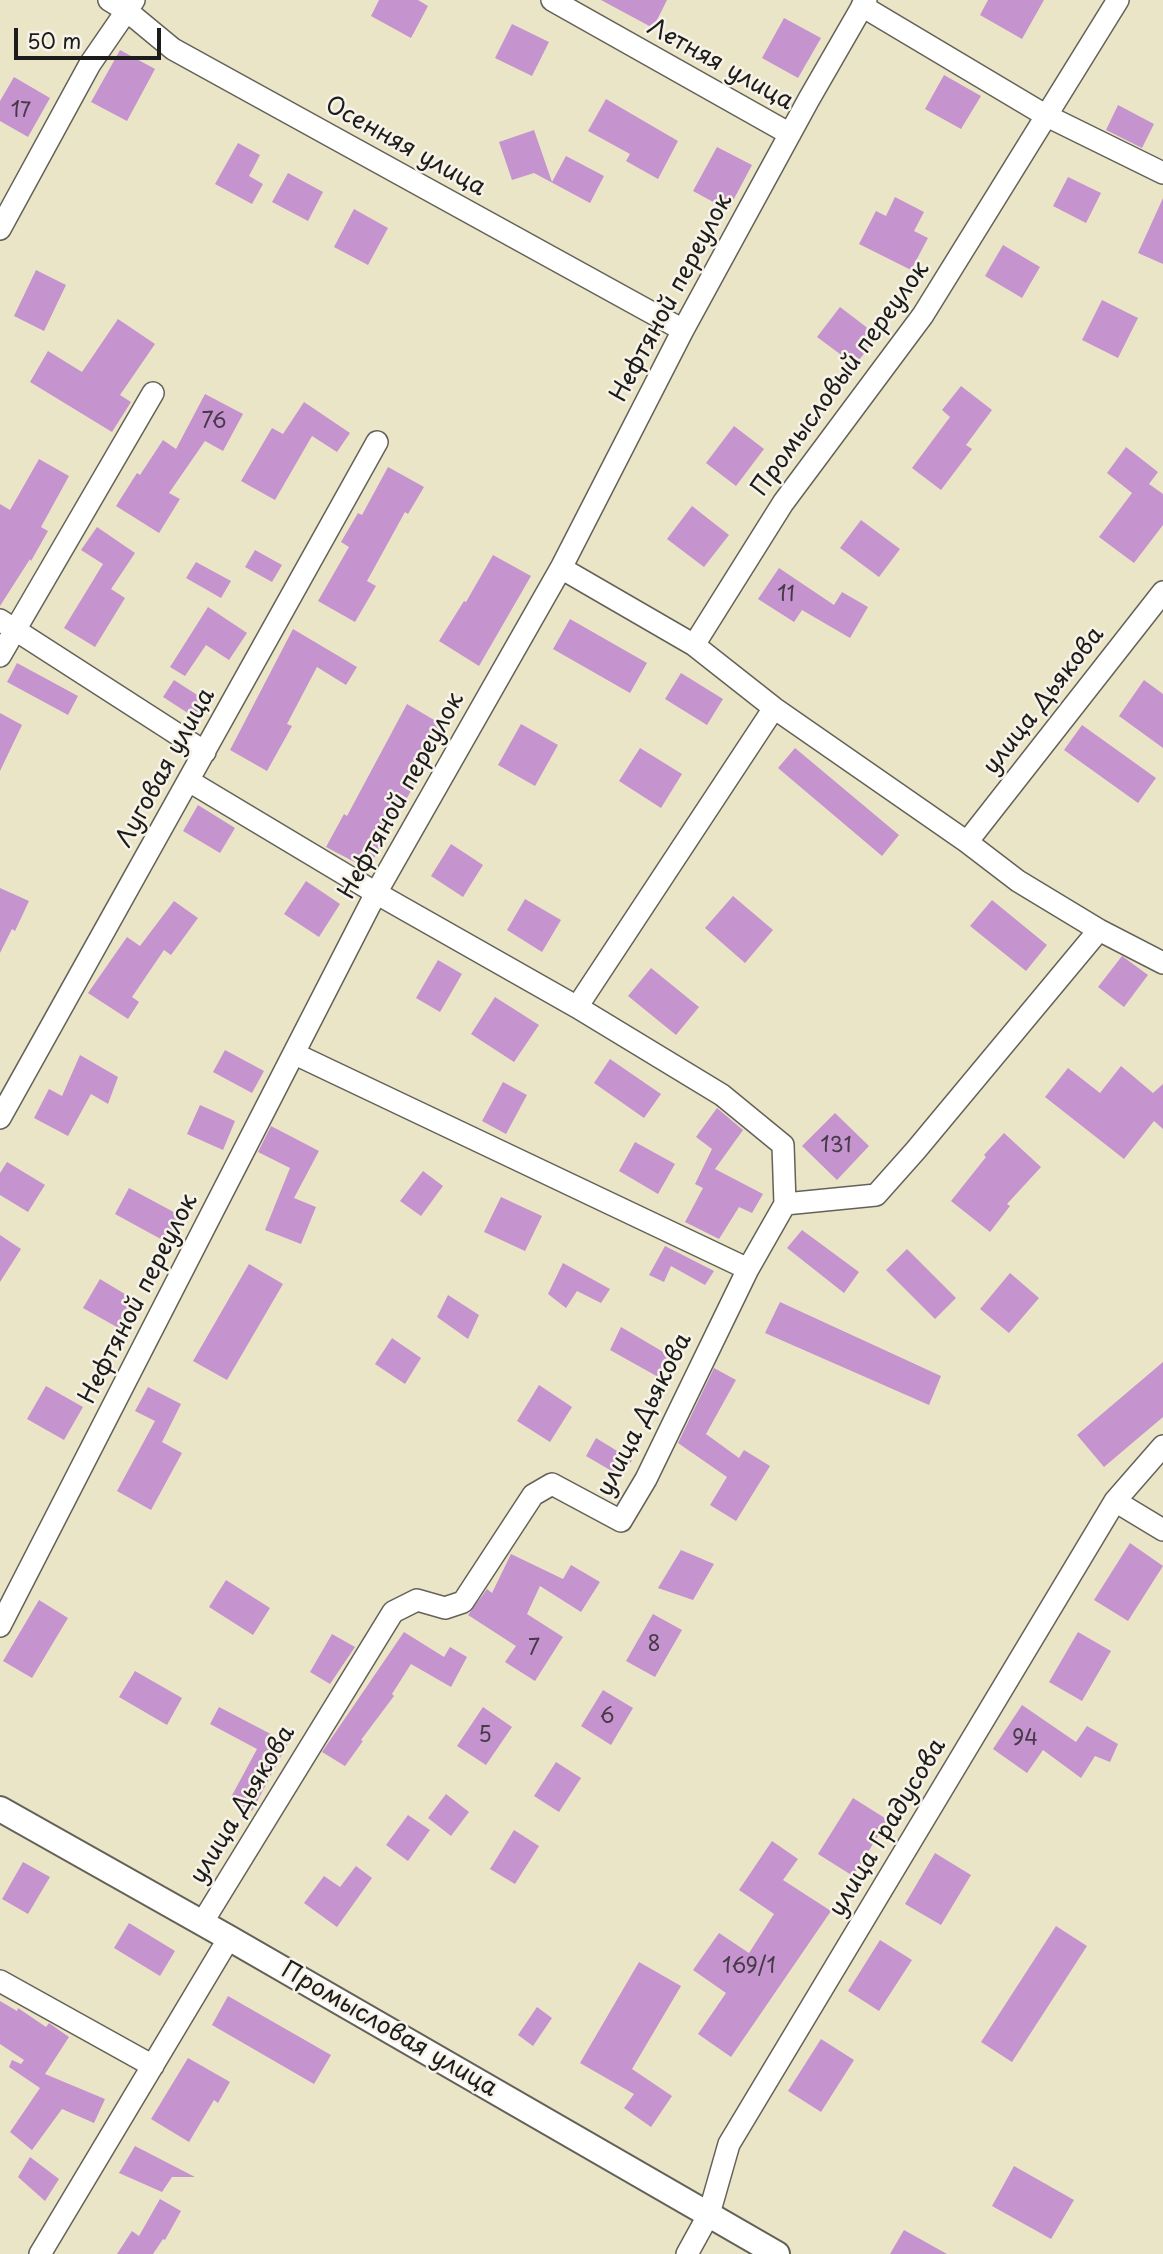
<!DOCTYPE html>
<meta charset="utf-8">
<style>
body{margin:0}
#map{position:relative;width:1163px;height:2254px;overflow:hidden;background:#ebe5c8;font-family:"Playpen Sans",sans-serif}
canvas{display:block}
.scale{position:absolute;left:14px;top:28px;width:147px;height:32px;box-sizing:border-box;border:4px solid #1c1c1c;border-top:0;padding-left:9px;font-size:21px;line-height:24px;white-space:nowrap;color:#1c1c1c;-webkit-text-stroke:5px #f7f3e8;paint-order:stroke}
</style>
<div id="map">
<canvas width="1163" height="2254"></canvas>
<div class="scale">50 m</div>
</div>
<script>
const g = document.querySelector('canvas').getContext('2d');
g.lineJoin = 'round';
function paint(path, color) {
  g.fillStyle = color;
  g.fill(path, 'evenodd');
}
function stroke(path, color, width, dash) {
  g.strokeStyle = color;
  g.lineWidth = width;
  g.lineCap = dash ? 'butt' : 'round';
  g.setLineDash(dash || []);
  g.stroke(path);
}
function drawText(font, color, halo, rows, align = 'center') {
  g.font = font + ' "Playpen Sans",sans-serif';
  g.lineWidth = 5;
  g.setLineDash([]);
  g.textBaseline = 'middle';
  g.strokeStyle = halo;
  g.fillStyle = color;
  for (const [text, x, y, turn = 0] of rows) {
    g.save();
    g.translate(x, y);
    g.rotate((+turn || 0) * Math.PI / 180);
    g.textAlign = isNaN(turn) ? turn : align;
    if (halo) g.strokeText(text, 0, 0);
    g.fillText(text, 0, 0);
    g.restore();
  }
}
paint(new Path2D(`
 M379,0H418L428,6L411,38L371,16Z
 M601,0H667L653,28Z
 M988,0H1044L1022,39L980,15Z
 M784,18L821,38L798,78L762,58Z
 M512,24L549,42L532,76L495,58Z
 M120,50L155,69L127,121L91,102Z
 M944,75L981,96L961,129L925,109Z
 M14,77L50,98L28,137L0,121V101Z
 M606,99L678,141L658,179L626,161L630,154L588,131Z
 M1118,105L1154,124L1142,148L1106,130Z
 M534,130L552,182L566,156L604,176L590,203L534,173L512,180L499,142Z
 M238,143L260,155L249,176L263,184L252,204L215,184Z
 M717,147L752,165L728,210L693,191Z
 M288,173L323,192L308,221L272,202Z
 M1068,177L1101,193L1086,223L1053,206Z
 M895,197L924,212L914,231L928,238L911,270L859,244L876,211L886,216Z
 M1163,198V264L1138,253Z
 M354,209L388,228L368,265L334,247Z
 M1003,245L1040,267L1022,298L985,276Z
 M36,270L66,285L44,331L14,316Z
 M1102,300L1138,318L1118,358L1082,340Z
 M840,307L878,336L855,365L817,337Z
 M118,319L155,344L120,395L131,402L112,432L30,382L48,351L82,372Z
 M961,386L992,410L966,445L972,449L941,490L912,468L950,417L942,410Z
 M205,394L243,414L223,451L205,441L169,493L180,499L159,533L116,506L137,473L140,475L163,440L176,449Z
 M304,402L350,433L337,452L312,436L275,500L241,481L272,428L283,434Z
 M734,426L764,449L736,486L706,463Z
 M1126,447L1158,472L1149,484L1163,494V525L1134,563L1099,537L1132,493L1107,473Z
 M39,459L69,476L41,527L48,531L31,561L30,559L0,606V504L10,510Z
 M388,467L424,487L408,514L405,512L367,581L376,586L355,622L318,601L349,547L341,542L358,513L362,515Z
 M692,506L729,535L704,567L667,539Z
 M861,520L900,549L879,577L840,548Z
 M97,527L135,553L111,589L125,598L95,647L64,628L103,564L81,550Z
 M255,550L282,565L272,582L245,567Z
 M493,555L531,576L479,666L439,641L464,601L466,602Z
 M196,562L231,581L221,598L186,578Z
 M779,568L834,605L842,592L868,607L850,638L802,610L794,622L758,599Z
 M208,607L247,633L229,660L206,645L185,676L170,667Z
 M570,619L647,663L630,693L553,649Z
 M293,629L357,667L346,685L317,667L287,724L292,726L267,771L230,750Z
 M17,663L78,696L68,715L7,682Z
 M681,673L723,699L707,725L665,699Z
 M174,680L205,700L194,717L163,697Z
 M1144,680L1163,694V748L1119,716Z
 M407,704L446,727L368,869L326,847L344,814L347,816Z
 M0,713L22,725L0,771Z
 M521,724L558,745L535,786L498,765Z
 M1082,725L1156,778L1138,803L1064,750Z
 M640,748L682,774L661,808L619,781Z
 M795,748L899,835L882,856L778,768Z
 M198,805L235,828L220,853L183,831Z
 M451,844L483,865L463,897L431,876Z
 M306,881L340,904L319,937L284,914Z
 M0,888L29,901L15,931L12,929L0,953Z
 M733,896L773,930L745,963L705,928Z
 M525,899L561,920L542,952L507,930Z
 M992,900L1047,945L1026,971L970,926Z
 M174,901L198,918L171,955L164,950L132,997L139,1002L128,1019L88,993L127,937L140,946Z
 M1122,956L1148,975L1124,1007L1098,987Z
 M438,960L462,974L440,1012L416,998Z
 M651,968L699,1007L676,1035L628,996Z
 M495,997L539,1025L514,1062L471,1034Z
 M225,1050L264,1071L252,1093L213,1072Z
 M80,1055L118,1077L108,1104L91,1094L68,1136L34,1118L49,1089L62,1096Z
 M610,1059L661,1094L644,1118L594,1083Z
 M1121,1066L1153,1093L1163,1084V1129L1154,1121L1124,1159L1045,1097L1068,1068L1100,1093Z
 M503,1082L527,1095L506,1134L482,1121Z
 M200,1105L235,1121L223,1150L187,1134Z
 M717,1108L743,1130L715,1169L763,1194L752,1213L739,1207L719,1239L685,1222L703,1188L695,1184L712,1149L696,1137Z
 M835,1113L869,1146L837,1180L802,1146Z
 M271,1126L319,1151L294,1198L316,1207L301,1244L265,1230L290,1168L258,1152Z
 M1004,1133L1041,1167L1007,1204L1010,1206L990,1232L951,1201L986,1157L984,1155Z
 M635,1142L675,1164L658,1194L619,1171Z
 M7,1162L45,1185L28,1212L0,1195V1173Z
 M423,1171L443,1186L421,1216L400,1201Z
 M129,1188L183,1217L168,1243L115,1214Z
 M501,1197L542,1216L525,1251L484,1232Z
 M802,1230L859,1272L844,1293L787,1248Z
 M0,1235L21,1249L0,1282Z
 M665,1246L714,1271L705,1285L671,1266L664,1282L649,1275Z
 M907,1249L956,1298L935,1319L886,1270Z
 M563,1263L610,1289L601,1303L577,1291L566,1308L548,1294Z
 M249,1264L283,1284L227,1380L193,1361Z
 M1010,1273L1039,1298L1009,1333L980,1309Z
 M100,1279L138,1302L122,1330L83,1308Z
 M448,1295L479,1315L468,1339L437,1317Z
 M780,1302L941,1376L929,1405L765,1333Z
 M621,1327L670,1356L660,1378L610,1350Z
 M392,1338L421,1358L405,1384L375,1364Z
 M1163,1362V1417L1104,1467L1077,1435Z
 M714,1368L736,1380L706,1434L739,1458L744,1450L770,1466L736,1521L710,1505L727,1477L678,1443Z
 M539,1385L572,1407L550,1442L517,1421Z
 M46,1386L83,1407L64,1440L27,1419Z
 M148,1387L181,1404L162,1442L182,1453L151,1510L117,1491L155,1421L135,1411Z
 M596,1438L632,1460L622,1477L586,1456Z
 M1130,1543L1163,1566L1128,1621L1094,1600Z
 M681,1550L714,1564L693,1600L658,1588Z
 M511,1554L563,1579L571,1565L600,1582L581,1612L540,1586L527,1614L563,1637L535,1681L505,1662L516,1646L468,1615L487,1589L492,1593Z
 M226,1580L270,1608L253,1635L209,1607Z
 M39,1600L68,1618L32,1678L3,1661Z
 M653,1614L682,1630L655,1677L626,1661Z
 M404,1632L444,1657L450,1647L467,1657L451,1687L411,1664L392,1694L394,1696L361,1740L363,1741L345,1766L322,1752Z
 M1078,1632L1111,1651L1082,1701L1049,1682Z
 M332,1634L355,1647L330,1684L310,1672Z
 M135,1671L182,1698L167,1725L119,1697Z
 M603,1690L633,1708L611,1745L581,1726Z
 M1022,1705L1076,1742L1087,1726L1118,1744L1110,1762L1095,1756L1081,1778L1043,1750L1027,1773L993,1749Z
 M219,1707L288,1743L252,1811L230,1799L257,1749L210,1724Z
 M483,1707L512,1727L486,1765L457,1746Z
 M556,1762L581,1778L559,1812L534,1796Z
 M446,1794L469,1812L451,1836L428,1818Z
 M853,1798L888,1820L853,1876L818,1854Z
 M408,1815L430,1830L408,1861L386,1845Z
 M514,1830L539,1846L515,1884L490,1869Z
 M772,1841L798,1859L783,1880L831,1911L731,2057L698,2034L726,1993L693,1970L719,1933L749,1953L774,1914L739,1890Z
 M935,1853L971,1875L941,1925L905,1904Z
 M23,1862L50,1877L28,1914L2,1899Z
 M356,1866L372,1878L337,1927L304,1903L324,1876L340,1887Z
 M129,1923L175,1951L160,1976L114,1948Z
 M1056,1926L1087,1946L1012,2062L981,2042Z
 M880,1940L912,1960L879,2011L848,1991Z
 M639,1962L681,1986L632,2069L672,2096L651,2127L624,2108L634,2094L580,2063Z
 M228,1996L331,2055L314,2084L212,2025Z
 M0,2001L17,2011L18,2008L46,2027L49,2023L69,2037L45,2074L105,2099L94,2123L62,2109L32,2150L10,2132L40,2088L9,2067L12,2060L21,2064L24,2060L0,2044Z
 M537,2007L552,2018L533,2046L518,2035Z
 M821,2039L854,2060L821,2112L788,2091Z
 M188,2058L230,2082L218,2103L214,2100L189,2142L151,2119Z
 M135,2146L195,2177H172L162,2192L119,2173Z
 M30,2157L59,2179L45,2201L18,2177Z
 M1014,2166L1074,2200L1051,2239L992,2206Z
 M160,2199L181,2211L165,2240L163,2239L153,2254H117L132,2231L139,2236Z
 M904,2230L947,2254H890Z`), '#c593ce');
const minor = new Path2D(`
 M109,0L127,11L173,49L683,330
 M552,0L790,134
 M862,6L1045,115L1163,173
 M0,229L90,64L134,0
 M561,568L694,645L774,708L967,842L1018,881L1099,930L1163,963
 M0,620L205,752
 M694,645L783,503L923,315L1118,0
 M0,656L153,393
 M189,781L376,893L577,1007L722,1095L783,1145L785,1204
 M967,842L1163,592
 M577,1007L774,708
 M295,1054L748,1269
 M0,1118L377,442
 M1115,1501L1163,1530
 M0,1626L376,893L561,568L683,330L809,99L866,0
 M202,1923L393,1612L417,1600L445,1608L463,1602L533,1495L552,1484L621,1521L646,1479L748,1269L785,1204L876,1195L916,1150L1099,930
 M0,1981L153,2066
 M40,2254L229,1938
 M687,2254L709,2214L729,2144L1115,1501L1163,1446`);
const tertiary = new Path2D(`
 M0,1809L229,1938L777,2254`);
stroke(minor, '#646258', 24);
stroke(tertiary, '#646258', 28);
stroke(minor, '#fff', 21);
stroke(tertiary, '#fff', 24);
drawText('21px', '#463a48', null, [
 ["17",21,111],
 ["76",214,422],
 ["11",786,595],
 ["131",836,1146],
 ["8",654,1645],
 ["7",534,1649],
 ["6",607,1717],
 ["5",485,1736],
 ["94",1025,1739],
 ["169/1",749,1967]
]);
drawText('24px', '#1c1c1c', '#f7f3e8', [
 ["Летняя улица",720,65,29],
 ["Осенняя улица",405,147,29],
 ["Нефтяной переулок",672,298,-62],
 ["Промысловый переулок",841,379,-54],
 ["улица Дьякова",1044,701,-52],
 ["Луговая улица",166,768,-61],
 ["Нефтяной переулок",402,796,-61],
 ["Нефтяной переулок",139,1299,-63],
 ["улица Дьякова",645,1415,-63],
 ["улица Дьякова",243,1805,-59],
 ["улица Градусова",888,1828,-59],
 ["Промысловая улица",389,2030,30]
]);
</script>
